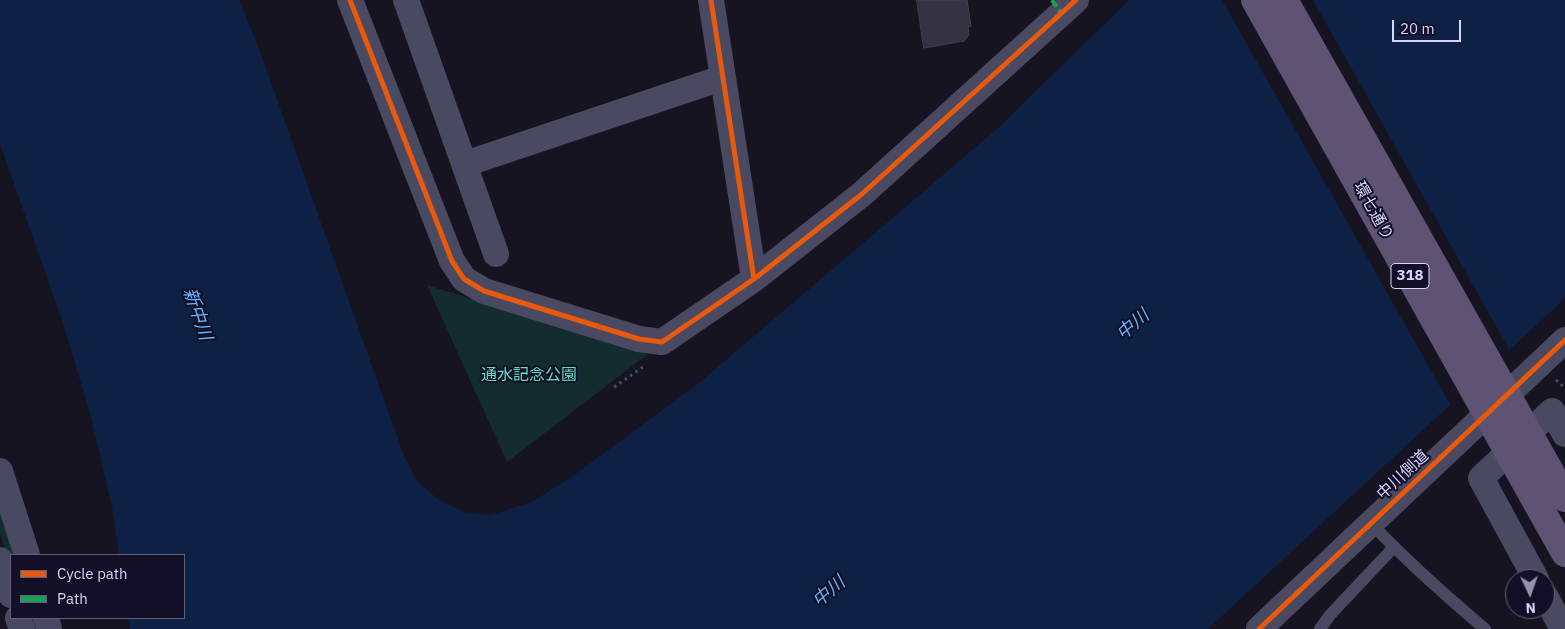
<!DOCTYPE html>
<meta charset="utf-8">
<style>
body{margin:0}
#map{position:relative;width:1565px;height:629px;overflow:hidden;background:#161421;font-family:"IBM Plex Sans",sans-serif}
canvas{display:block}
.legend{position:absolute;left:10px;top:554px;width:175px;height:65px;box-sizing:border-box;background:#130f26;border:1px solid #625e7d;margin:0;padding:6px 9px;list-style:none;font-size:15px;color:#d9d4ff}
.legend li{display:flex;align-items:center;gap:10px;height:25px}
.legend b{width:25px;border:1px solid #625e7d}
.north{position:absolute;left:1505px;top:569px;width:50px;height:50px;box-sizing:border-box;background:#130f26;border:1px solid #625e7d;border-radius:50%;rotate:177deg;font-size:14px;font-weight:700;line-height:20px;text-align:center;color:#d9d4ff}
.north::after{content:'';display:block;margin:auto;width:18px;height:22px;background:#9591b1;clip-path:polygon(50% 0,100% 100%,50% 72%,0 100%)}
.scale{position:absolute;left:1392px;top:20px;width:69px;height:22px;box-sizing:border-box;border:2px solid #d9d4ff;border-top:0;padding-left:6px;font-size:15px;line-height:18px;white-space:nowrap;color:#d9d4ff;-webkit-text-stroke:4px #130f26;paint-order:stroke}
</style>
<div id="map">
<canvas width="1565" height="629"></canvas>
<ul class="legend">
<li><b style="height:6px;background:#e8590c"></b>Cycle path</li>
<li><b style="height:6px;background:#1a9f57"></b>Path</li>
</ul>
<div class="north">N</div>
<div class="scale">20 m</div>
</div>
<script>
const g = document.querySelector('canvas').getContext('2d');
g.lineJoin = 'round';
function paint(path, color) {
  g.fillStyle = color;
  g.fill(path, 'evenodd');
}
function stroke(path, color, width, dash) {
  g.strokeStyle = color;
  g.lineWidth = width;
  g.lineCap = dash ? 'butt' : 'round';
  g.setLineDash(dash || []);
  g.stroke(path);
}
function drawText(font, color, halo, rows, align = 'center') {
  g.font = font + ' "IBM Plex Sans","Noto Sans JP",sans-serif';
  g.lineWidth = 4;
  g.setLineDash([]);
  g.textBaseline = 'middle';
  g.strokeStyle = halo;
  g.fillStyle = color;
  for (const [text, x, y, turn = 0] of rows) {
    g.save();
    g.translate(x, y);
    g.rotate((+turn || 0) * Math.PI / 180);
    g.textAlign = isNaN(turn) ? turn : align;
    if (halo) g.strokeText(text, 0, 0);
    g.fillText(text, 0, 0);
    g.restore();
  }
}
paint(new Path2D(`
 M427,285L648,354L507,462Z
 M0,504L16,555H11V569L0,533Z`), '#132c2d');
paint(new Path2D(`
 M0,0H239L258,46L404,456L417,481L439,500L464,512L491,515L532,502L573,476L699,383L998,128L1129,0H1565V296L1557,306L1208,629H130L128,618H184V555H119L112,507L91,417L64,326L0,144Z`), '#0d2144');
paint(new Path2D(`
 M1222,0H1313L1510,351L1451,406Z`), '#161421');
const building = new Path2D(`
 M917,0H967L971,26L968,27L969,35L964,41L924,48Z`);
paint(building, '#343243');
stroke(building, '#433f54', 1);
stroke(new Path2D(`
 M1556,380L1565,388
 M614,387L646,365`), '#44505f', 3, [2.5, 4]);
stroke(new Path2D(`
 M1371,523C1406,561 1445,595 1485,629
 M1320,629L1330,615L1394,547`), '#4a4962', 12);
stroke(new Path2D(`
 M350,0L452,261L464,279L484,291L639,339L662,342L754,279L862,194L1076,0
 M406,0L496,254
 M711,0L754,279
 M465,164L722,78
 M0,471L27,555
 M0,560L11,595
 M1536,579L1481,478L1552,411L1565,434
 M1545,596L1563,629
 M18,618L22,629
 M46,618L49,629
 M1259,629L1565,340`), '#4a4962', 26);
stroke(new Path2D(`
 M1255,0L1565,553
 M1284,0L1565,498`), '#5e5373', 28);
stroke(new Path2D(`
 M1052,0L1062,14`), '#1a9f57', 4, [8, 4]);
stroke(new Path2D(`
 M350,0L452,261L464,279L484,291L639,339L662,342L754,279L862,194L1076,0
 M711,0L754,279
 M1259,629L1565,340`), '#e8590c', 5);
for (const [x, y, w] of [
 [1410,276,38]
]) {
  const box = new Path2D();
  box.roundRect(x - w / 2, y - 12.5, w, 25, 4);
  g.fillStyle = '#130f26';
  g.fill(box);
  stroke(box, '#d9d4ff', 1);
}
drawText('bold 15px', '#d9d4ff', null, [
 ["318",1410,276]
]);
drawText('16px', '#d9d4ff', '#130f26', [
 ["環七通り",1373,211,61],
 ["中川側道",1403,475,-43]
]);
drawText('16px', '#5fe0c0', '#130f26', [
 ["通水記念公園",529,375]
]);
drawText('italic 18px', '#62b6ff', '#130f26', [
 ["新中川",197,314,71],
 ["中川",1133,325,-41],
 ["中川",829,592,-41]
]);
</script>
